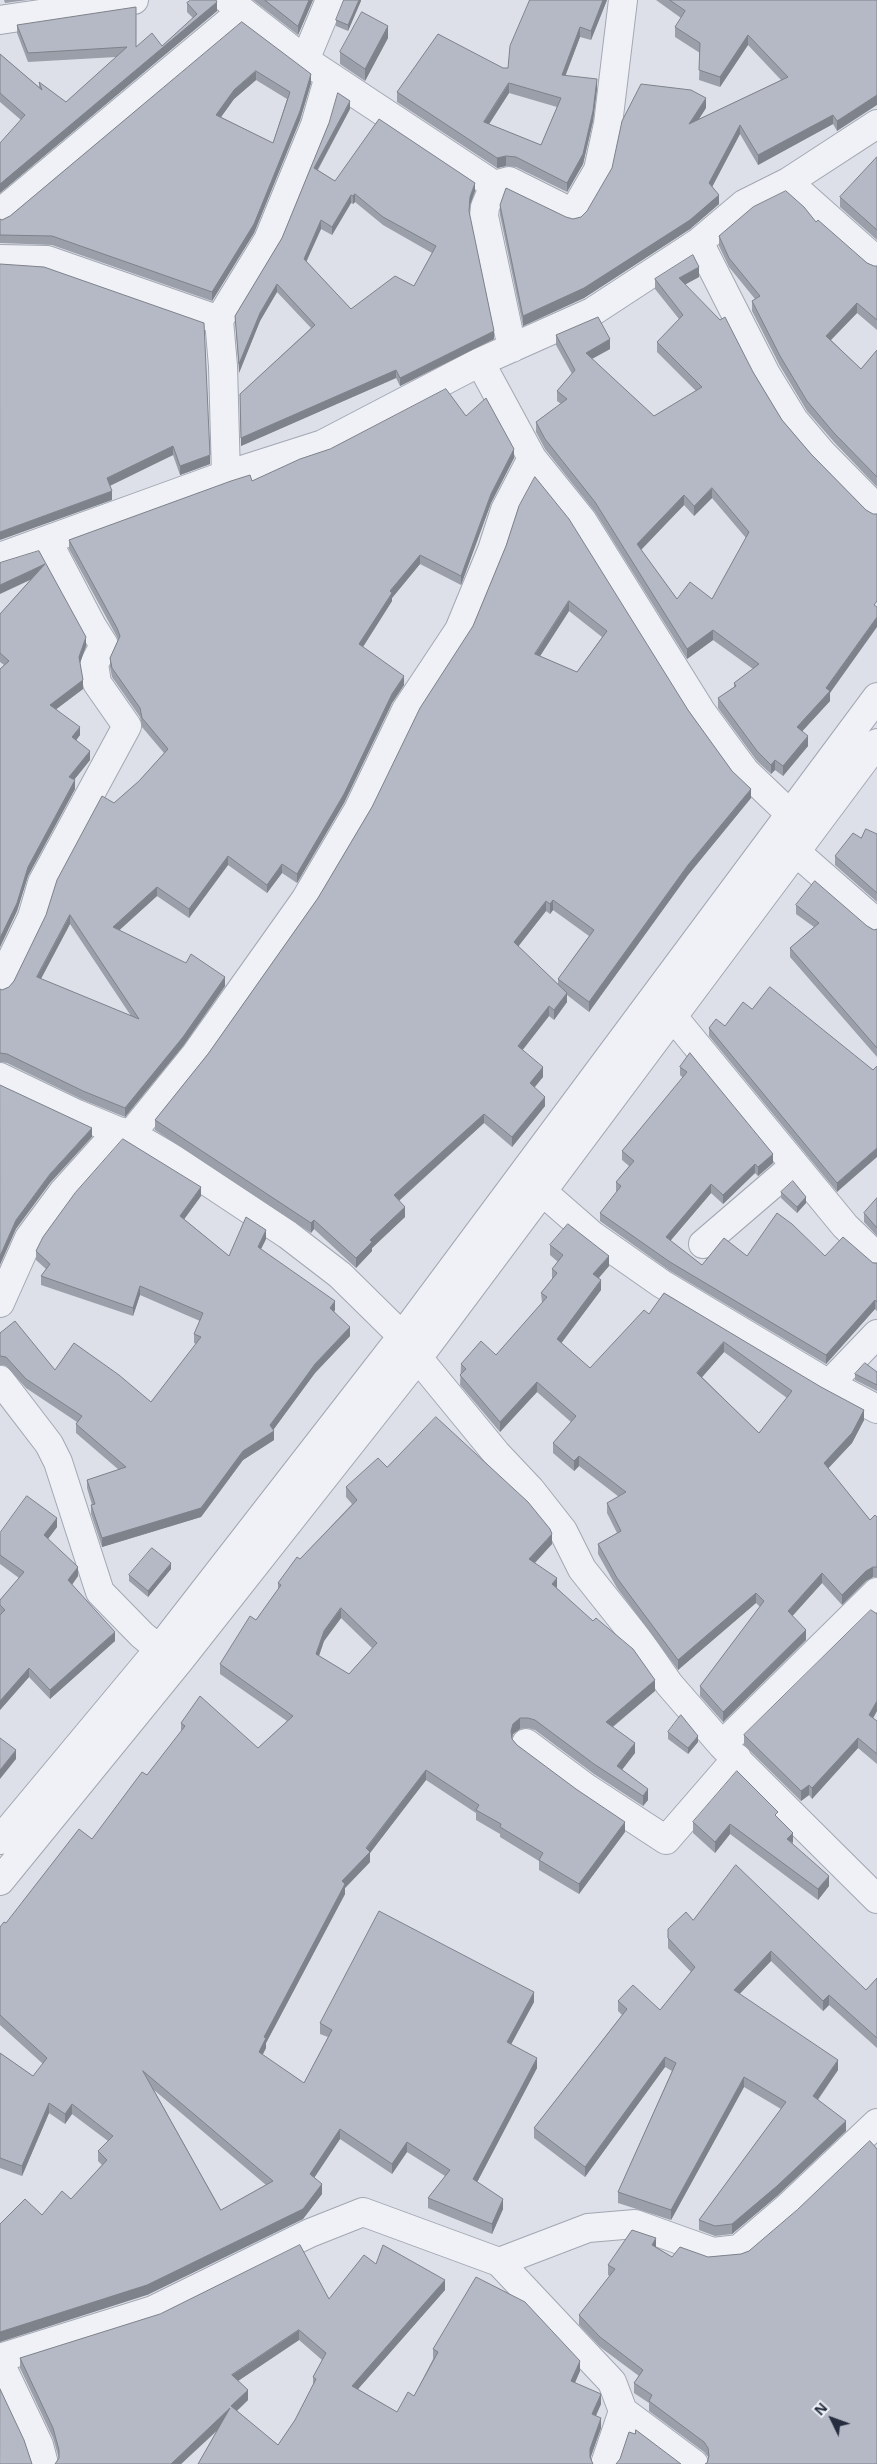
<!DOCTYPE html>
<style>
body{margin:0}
#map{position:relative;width:877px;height:2464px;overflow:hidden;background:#dde0e8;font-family:"Noto Sans",sans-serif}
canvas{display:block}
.north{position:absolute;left:807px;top:2394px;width:50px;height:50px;-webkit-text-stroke:4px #eceff5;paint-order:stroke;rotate:312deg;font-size:14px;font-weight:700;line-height:20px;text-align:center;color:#252d3f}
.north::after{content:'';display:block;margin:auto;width:18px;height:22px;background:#252d3f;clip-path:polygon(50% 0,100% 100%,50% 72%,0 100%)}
</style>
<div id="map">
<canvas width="877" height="2464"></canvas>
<div class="north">N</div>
</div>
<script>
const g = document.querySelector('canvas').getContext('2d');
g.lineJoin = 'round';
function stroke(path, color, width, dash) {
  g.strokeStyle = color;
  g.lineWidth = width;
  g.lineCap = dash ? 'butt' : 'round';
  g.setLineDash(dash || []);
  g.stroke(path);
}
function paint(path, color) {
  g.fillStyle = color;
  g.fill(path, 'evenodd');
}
const minor = new Path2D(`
 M228,0L305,60L494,185L485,207L484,216L512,348
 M0,20L134,0
 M305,60L330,0
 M788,182L877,261
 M494,185L509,181L573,213L598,170L608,124L623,0
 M0,213L242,11
 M699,242L766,374L794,420L822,453L877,509
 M0,259L47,260L219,320
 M532,458L582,520L701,711L745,771L791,815
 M226,475L223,366L219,320L268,240L315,125L329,76
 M0,557L226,475L323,444L480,362L592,312L699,242L744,204L788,182L877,124
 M796,852L877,923
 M0,983L32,917L42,883L127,726L97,683L94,664L104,645L92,626L47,540
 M674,1018L845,1226L877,1257
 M0,1077L77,1114L118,1131L131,1134L172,1158L288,1235L340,1275L402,1336
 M131,1134L195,1055L305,900L358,810L406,710L459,630L492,550L505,510L532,458L480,362
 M544,1193L592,1235L662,1284L829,1384L877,1409
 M703,1244L795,1165
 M0,1303L29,1238L63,1192L118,1131
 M418,1358L496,1453L530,1489L563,1531L582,1569L640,1642L669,1684L722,1745L877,1899
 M0,1380L49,1444L58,1462L100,1592L142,1635L159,1649
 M829,1384L877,1334
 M526,1743L585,1787L666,1840L737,1758
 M722,1745L877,1592
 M0,1840L159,1649L402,1336L877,697
 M0,1881L180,1660L418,1358L877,743
 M499,2262L588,2228L635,2224L713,2252L739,2249L787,2208L877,2123
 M0,2358L153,2310L310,2233L363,2212L499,2262L612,2382L623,2411L694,2464
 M0,2363L39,2445L44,2464
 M605,2464L623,2411`);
stroke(minor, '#a2a7b2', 30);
stroke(minor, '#f0f1f6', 28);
paint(new Path2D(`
 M4,0H28L5,3Z
 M253,0H313L298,35Z
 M361,0L348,31L336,26V20Z
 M530,0H607L591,40L580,37L565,75L597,89L593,121L583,164L567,192L516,167L506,166L497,168L397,102V92L503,68H508ZM509,93L557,107L541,145L489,124Z
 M656,0H877L837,131L833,124L758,165L740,134L712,186L719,204L690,229L584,298L523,326L500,215V205L573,219L581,217L706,108L699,119L781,80L748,45L720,87L699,80L700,53L675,37V27L681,18Z
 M187,3L217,11L0,193L21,120L0,102V54L39,87V82L66,102L116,57L28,62L17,33V25L136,47L162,46L193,18L187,12Z
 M242,22L311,83L300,120L254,233L212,301L52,245L0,243V219L2,220L10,216ZM256,80L287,99L273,143L221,117L234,99Z
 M388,38L365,81L340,64V52Z
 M350,109L318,170L335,181L475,191L470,205L469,213L494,339L400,386L396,378L241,446L240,394L311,328L277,292L260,321L239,373L235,316L282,238L329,123ZM355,202L383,225L432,253L414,286L351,309L306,261L321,229L332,235L351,203L353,204Z
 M877,157V240L840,207V197Z
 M816,222L867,263L874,266H877V330L857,313L831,340L861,369L877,350V487L834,442L807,411L780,366L752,311V301L755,299L729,267L719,246V236Z
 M0,264L210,464L180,475L173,455L110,486L112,500Z
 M699,277L685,284L753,372L782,420L811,454L866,510L873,514L830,693V701L802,731L808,746L783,776L775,770L771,774L757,761L718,708V698L734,687V683L753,669L713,640L687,659L595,512L545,449L536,432V422L561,404L557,401V391L572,374L556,345V335L610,349L592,359L654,416L696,391L657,352V342L679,319L655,289V279ZM712,498L746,538L712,599H677L641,550L684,505L694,516Z
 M466,416L514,458L491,503L461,585L420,564L392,598V601L363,647L404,685L392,703L344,803L297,883L282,873L267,893L228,865L189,918L157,896L119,930L225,986L183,1046L125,1117L83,1100L7,1063L0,1062V989L2,990L9,987L14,981L114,803L139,781L164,753L142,727L140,717L112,677L110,667V658L118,640L117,637L69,549V540L252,481ZM70,924L131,1016L41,979Z
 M519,506L688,710L751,798L688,875L589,1012L567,995V1002L554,1020L549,1016L522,1050L543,1077L534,1087L545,1106L512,1147L484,1123L399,1201L405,1217L372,1248V1251L356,1268L314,1229L311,1233L155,1130V1120L208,1054L318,898L372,807L473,626L506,546ZM569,611L602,637L577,672L540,656ZM553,910L589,936L558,979V984L518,946L546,911L550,914Z
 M39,551L86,646L80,663L83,689L56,709L80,735L76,740L90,760L74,780L75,789L28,876L17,911L0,947V669L4,665L0,662V614L31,579Z
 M877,834V902L835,865V856L861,838Z
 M796,905L867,926L874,930L877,929V1057L790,957V948L814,927L796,914Z
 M752,1009L873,1070L837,1192L709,1036V1028L725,1026Z
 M690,1053L773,1163L758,1176L755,1173L723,1204L711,1193L670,1241L702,1265L747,1256H825L877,1263V1311L875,1309L826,1364L670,1271L600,1221V1213L617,1192L616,1191V1182L629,1166L622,1160V1151L683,1078L680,1075V1067Z
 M781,1192L806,1203L797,1213L781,1198Z
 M201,1196L184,1219L229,1256L266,1239L261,1249L335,1310L334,1311L350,1336L315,1373L294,1401L273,1430L274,1440L243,1460L201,1517L102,1547L91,1514V1505H92L87,1488V1480L119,1470L76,1433V1424L77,1422L26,1388L6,1366L0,1365V1333L55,1370L151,1402L196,1344L194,1343V1334L200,1321L140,1295L133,1316L41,1285V1276L46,1269L36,1260V1251Z
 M877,1198V1236L864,1222V1213Z
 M550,1245L609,1266L599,1278L601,1290L561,1343L590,1368L649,1314L664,1293L864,1420L852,1443L828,1468L870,1520L877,1517V1577H873L866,1581L842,1605L822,1583L792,1616L806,1640L723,1722L700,1696V1686L760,1607L756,1603L678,1670L617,1588L598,1554V1544L617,1533L607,1513V1503L619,1497L579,1466L574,1471L553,1453V1443L571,1422L537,1392L500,1432L460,1385L461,1364L496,1355L542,1303L541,1293L552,1279V1269L558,1262L550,1255ZM724,1352L787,1398L759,1433L702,1377Z
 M877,1372V1391L855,1380V1374Z
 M387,1467L552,1544L535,1563L557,1588L655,1691L613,1727L635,1753L622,1770L648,1800L643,1806L594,1774L535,1730L528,1728L520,1729L513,1734L512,1739L517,1745L625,1832L579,1894L539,1870V1861L500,1837V1834L476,1820V1813L426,1780L370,1853V1862L345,1888V1894L266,2043V2048L262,2055L304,2083L328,2037L320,2034V2023L534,2002L511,2044L537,2068L477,2182L503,2209L492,2234L428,2208V2198L445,2176L407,2152L392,2174L340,2139L314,2178L322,2194L303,2219L147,2295L42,2215L71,2199L102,2165L98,2161V2151L108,2141L72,2114L65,2124L49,2113L22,2176L0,2168V2053L33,2076L43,2064L0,2025V1927L6,1923L92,1839L147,1775L181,1732V1723L258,1748L287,1721L220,1674V1664L256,1620L278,1589V1583L300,1559L352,1504L346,1497V1487ZM341,1618L372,1648L349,1674L319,1656L324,1641ZM154,2090L266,2185L221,2210Z
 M57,1527L48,1539L78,1576L72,1585L115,1641L50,1699L29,1677L0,1710V1600L19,1578L0,1564V1533Z
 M171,1569L148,1597L129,1581V1575Z
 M877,1614V1711L873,1718L877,1721V1764L858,1748L812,1799L809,1795L801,1801L744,1745V1735Z
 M668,1732L698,1742L688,1754L668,1739Z
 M778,1818L793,1844L829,1886L818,1900L730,1834L715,1853L693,1833V1822Z
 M693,1920L866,1990L877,1978V2048L829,2005L823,2011L771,1961L739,1994L838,2070L818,2100L846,2131L777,2196L732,2234L715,2236L699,2230V2220L781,2109L744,2087L671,2220L618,2203V2192L672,2071L665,2067L585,2177L534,2138V2128L622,2015L618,2011V2001L660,2010L691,1972L668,1948V1929Z
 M877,2149L707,2463L709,2458L704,2452L649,2411V2403L634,2393V2383L639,2376L600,2347L579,2325V2315L610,2276L608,2275V2265L656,2247L672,2257H708L741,2254L749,2251Z
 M376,2264L445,2290L358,2389L397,2412L414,2396L433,2359V2349L580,2371L575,2383L601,2404L596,2416L601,2428L590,2459L198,2464L218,2430L181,2464H55L59,2459L53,2438L20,2368V2358L329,2299ZM299,2340L322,2360L313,2377V2385L295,2420L278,2445L237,2411L248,2400L238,2381Z`), '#9b9fa9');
paint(new Path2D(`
 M309,0H313L298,35V26Z
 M359,0H361V1L348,31V25Z
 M603,0H607L591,40V31Z
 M217,2V11L0,193V184Z
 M388,26V38L365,81V69Z
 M580,27V37L562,85V75Z
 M748,35V45L720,87V77Z
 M256,71V80L234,99L216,124V115L234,90Z
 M311,74V83L300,120L254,233L212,301V292Z
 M597,79V89L593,121L583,164L567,192V183Z
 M509,83V93L484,132V122Z
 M877,95V105L837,131V121Z
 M706,98V108L689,134V124Z
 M350,101V109L314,176V168Z
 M833,115V124L758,165V155Z
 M740,125V134L709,193V183Z
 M506,156V166L497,168V158Z
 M475,183V191L470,205L469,219L470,197Z
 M355,194V202L353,204V196Z
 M351,195V203L332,235V227Z
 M719,195V204L690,229L584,298L523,326V316Z
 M321,220V229L304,267V259Z
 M699,267V277L679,288V278Z
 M277,284V292L260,321L239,373V364L260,313Z
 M857,303V313L826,345V336Z
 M494,331V339L400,386V378Z
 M610,339V349L586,362V353Z
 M396,370V378L241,446V438Z
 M173,446V455L107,487V478Z
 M514,449V458L491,503L461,585V576L491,494Z
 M210,455V464L180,475V466Z
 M712,488V498L694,516V506Z
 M112,491V500L0,540V532Z
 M684,495V505L637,554V544Z
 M420,555V564L392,598V601L359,653V644L390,591Z
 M45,564V573L0,594V585Z
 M569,601V611L535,664V654Z
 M877,617V627L830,693V701L797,737V727L826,688Z
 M713,630V640L687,659V649Z
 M86,637V646L79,666V657Z
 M404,676V685L392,703L344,803L297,883V874L392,694Z
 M83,680V689L50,714V705Z
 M80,727V735L72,746V737Z
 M808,736V746L783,776V766Z
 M90,751V760L69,786V777Z
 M775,760V770L771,774V765Z
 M75,780V789L28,876L17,911L0,947V938L28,867Z
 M751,789V798L688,875L589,1012V1002L688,865Z
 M228,856V865L189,918V909Z
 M282,864V873L267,893V885Z
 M157,887V896L113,936V927Z
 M553,900V910L550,914V904Z
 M546,901V911L514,952V942Z
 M70,915V924L37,986V977Z
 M225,977V986L183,1046L125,1117V1108Z
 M567,993V1002L554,1020V1010Z
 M549,1006V1016L518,1056V1046Z
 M543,1067V1077L530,1093V1083Z
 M545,1097V1106L512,1147V1137Z
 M484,1114V1123L394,1205V1195Z
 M92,1128V1137L50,1183L16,1229L0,1265V1256L16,1220L50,1174Z
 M877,1148V1157L837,1192V1183Z
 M773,1154V1163L758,1176V1167Z
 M755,1164V1173L723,1204V1195Z
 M711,1184V1193L666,1246V1237Z
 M201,1187V1196L180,1225V1216Z
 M806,1197V1203L797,1213V1207Z
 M405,1207V1217L372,1248V1251L356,1268V1258L370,1240Z
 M314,1220V1229L311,1233V1223Z
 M266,1230V1239L258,1255V1247Z
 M609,1256V1266L593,1284V1274Z
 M601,1280V1290L557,1349V1339Z
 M140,1286V1295L133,1316V1308Z
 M875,1300V1309L826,1364V1355Z
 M335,1301V1310L330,1317V1308Z
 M350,1327V1336L315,1373L271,1433L274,1431V1440L243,1460L201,1517L102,1547V1538L243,1451L270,1425L315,1364Z
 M724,1342V1352L697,1383V1373Z
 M537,1382V1392L500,1432V1422Z
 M864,1410V1420L852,1443L824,1473V1463Z
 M579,1456V1466L574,1471V1461Z
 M57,1518V1527L44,1544V1535Z
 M552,1534V1544L529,1569V1559Z
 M171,1563V1569L148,1597V1591Z
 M78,1567V1576L68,1590V1580Z
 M873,1567V1577L866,1581L842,1605V1595L866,1571Z
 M822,1573V1583L788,1621V1611Z
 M557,1578V1588L552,1584Z
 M756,1593V1603L678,1670V1660Z
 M341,1608V1618L324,1641L316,1664V1654L324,1631Z
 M806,1630V1640L723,1722V1712Z
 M115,1632V1641L50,1699V1690Z
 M29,1668V1677L0,1710V1701Z
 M655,1680V1691L606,1732V1722Z
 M877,1701V1711L869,1725V1715Z
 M520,1718V1729L513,1734L511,1741V1731L513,1724Z
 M698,1736V1742L688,1754V1748Z
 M858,1738V1748L812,1799V1788Z
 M635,1743V1753L617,1776V1766Z
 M16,1750V1759L0,1779V1770Z
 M426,1770V1780L370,1853V1862L345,1888V1894L266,2043V2048L259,2062V2052L264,2037L342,1881Z
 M809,1785V1795L801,1801V1791Z
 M648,1789V1800L643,1806V1796Z
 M625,1822V1832L579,1894V1884Z
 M730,1824V1834L715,1853V1842Z
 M793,1833V1843L787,1839Z
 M829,1876V1886L818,1900V1889Z
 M771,1951V1961L734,2000V1990Z
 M534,1992V2002L507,2052V2042Z
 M829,1995V2005L823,2011V2001Z
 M665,2057V2067L585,2177V2167Z
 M537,2058V2068L473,2190V2179Z
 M838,2060V2070L813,2106V2096Z
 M744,2077V2087L671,2220V2210Z
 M49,2103V2113L22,2176V2166Z
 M72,2104V2114L65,2124V2114Z
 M846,2121V2131L777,2196L732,2234V2224Z
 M340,2129V2139L310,2184V2174Z
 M407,2142V2152L392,2174V2164Z
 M322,2184V2194L303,2219L147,2295L0,2342V2332Z
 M503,2199V2209L492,2234V2224Z
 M656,2238V2248L652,2245Z
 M445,2280V2290L352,2396V2386Z
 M299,2330V2340L232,2385V2375Z
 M580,2361V2371L571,2391V2381Z
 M248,2390V2400L231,2416V2406Z
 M601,2394V2404L592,2424V2414Z
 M230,2408V2418L181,2464H171Z
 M601,2418V2428L590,2459V2449Z`), '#7e828a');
const building = new Path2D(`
 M191,0H216L217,2L0,184V143L25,115L0,93V54L42,90L39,82L66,102L127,47L28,53L17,25L136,7V47L152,33L162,46L197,14L187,3Z
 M265,0H309L298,26Z
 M344,0H359L348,25L336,20Z
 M530,0H603L591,31L580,27L562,75L597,79L593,111L583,154L567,183L516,157L506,156L497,158L397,92L438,34L503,68H508L510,46ZM509,83L561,98L541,145L484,122Z
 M670,0H877V95L837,121L833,115L758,155L740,125L709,183L719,195L690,220L584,288L523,316L500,205L506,188L566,217L573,219L581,217L587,211L612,168L622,121L641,84L691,90L706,98L689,124L788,77L748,35L720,77L699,70L700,43L675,27L685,11Z
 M362,12L388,26L365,69L340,52Z
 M242,22L311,74L300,111L254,224L212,292L52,236L0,235V219L2,220L10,216ZM256,71L290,92L273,143L216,115L234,90Z
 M338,93L350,101L314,168L335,181L379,119L475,183L470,197L469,211L494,331L400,378L396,370L241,438L240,394L315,325L277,284L260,313L239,364L235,316L282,238L329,123ZM355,194L383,217L436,246L414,286L395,276L351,309L304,259L321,220L332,227L351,195L353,196Z
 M877,157V230L840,197Z
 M786,191L804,207L816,222L818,220L867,263L874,266H877V320L857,303L826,336L861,369L877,350V477L834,433L807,401L780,356L752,301L760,296L729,258L719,236L753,207Z
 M693,255L699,267L679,278L720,320L725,317L753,372L782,420L811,454L866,510L873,514H877V601L874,605L877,607V617L826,688L830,691L797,727L808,736L783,766L775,760L771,765L757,751L718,698L736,686L734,683L759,664L713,630L687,649L595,502L545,439L536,422L567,399L557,391L575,370L556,335L598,317L610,339L586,353L654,416L702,387L657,342L683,315L655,279ZM712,488L749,532L712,599L690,582L677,599L637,544L684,495L694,506Z
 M0,264L44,267L204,323L210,455L180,466L173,446L107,478L112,491L0,532Z
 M446,389L466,416L486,398L514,449L491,494L461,576L420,555L390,591L392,593L359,644L404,676L392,694L344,794L297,874L282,864L267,885L228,856L189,909L157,887L113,927L186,963L191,954L225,977L183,1037L125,1108L83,1091L7,1054L0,1053V989L2,990L9,987L14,981L46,915L57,880L102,796L114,803L139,781L168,749L142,718L140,708L112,668L110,658L120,636L117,628L69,540L231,481L250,475L252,481L300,459L330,449ZM70,915L139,1019L37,977Z
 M535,477L569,519L688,710L732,771L751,789L688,865L589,1002L558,979L594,930L553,900L550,904L546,901L514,942L567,993L554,1010L549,1006L518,1046L543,1067L530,1083L545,1097L512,1137L484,1114L394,1195L405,1207L370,1240L372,1242L356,1258L314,1220L311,1223L155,1120L208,1054L318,898L372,807L420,708L473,626L506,546L519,506ZM569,601L607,631L577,672L535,654Z
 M39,551L86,637L79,657L83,680L50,705L80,727L72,737L90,751L69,777L75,780L28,867L17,903L0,938V669L9,661L0,653V614L45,564L0,585V563Z
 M866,829L877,834V893L835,856L853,833L861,838Z
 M815,881L867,926L874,930L877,929V1048L790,948L819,923L796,905Z
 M770,987L873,1070L877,1066V1148L837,1183L709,1028L716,1019L725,1026L743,1002L752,1009Z
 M690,1053L773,1154L758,1167L755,1164L723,1195L711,1184L666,1237L702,1265L724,1238L747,1256L777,1213L792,1224L825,1256L843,1237L873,1263H877V1302L875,1300L826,1355L670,1262L600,1213L621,1186L616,1182L634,1161L622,1151L687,1072L680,1067Z
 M0,1085L92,1128L50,1174L16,1220L0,1256Z
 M123,1139L201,1187L180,1216L229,1256L246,1217L266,1230L258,1247L335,1301L330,1308L350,1327L315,1364L294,1393L270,1425L274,1431L243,1451L201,1508L102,1538L91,1505L95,1504L87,1480L126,1467L76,1424L82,1416L26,1379L6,1357L0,1356V1333L15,1321L55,1370L74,1343L119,1375L151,1402L201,1337L194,1334L203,1313L140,1286L133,1308L41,1276L50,1264L36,1251L43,1237L75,1193Z
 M793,1181L806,1197L797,1207L781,1192Z
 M877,1198V1228L864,1213Z
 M568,1224L609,1256L593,1274L601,1280L557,1339L590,1368L644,1310L649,1314L664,1293L821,1387L864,1410L852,1433L824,1463L870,1520L875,1515L877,1517V1567H873L866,1571L842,1595L822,1573L788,1611L806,1630L723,1712L700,1686L764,1601L756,1593L678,1660L617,1578L598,1544L621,1531L607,1503L626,1492L579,1456L574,1461L553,1443L576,1416L537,1382L500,1422L460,1375L466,1369L461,1364L481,1341L496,1355L547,1297L541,1293L557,1273L552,1269L563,1255L550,1245ZM724,1342L792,1391L759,1433L697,1373Z
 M865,1363L877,1372V1385L855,1374Z
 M436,1417L528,1502L550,1529L552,1534L529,1559L557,1578L552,1584L593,1621L596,1618L633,1649L655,1680L606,1722L635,1743L617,1766L648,1789L643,1796L594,1764L535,1720L528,1718H520L513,1724L511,1731L512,1739L517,1745L576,1789L625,1822L579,1884L539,1860L543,1853L500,1827L501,1824L476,1810L479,1805L426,1770L366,1848L370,1852L342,1881L345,1884L264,2037L266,2038L259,2052L304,2083L332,2030L320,2023L379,1911L534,1992L507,2042L537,2058L473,2179L503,2199L492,2224L428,2198L450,2170L407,2142L392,2164L340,2129L310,2174L322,2184L303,2209L147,2285L0,2332V2224L25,2199L42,2215L62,2191L71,2199L107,2160L98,2151L113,2136L72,2104L65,2114L49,2103L22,2166L0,2158V2053L33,2076L47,2058L0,2015V1927L4,1922L6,1923L79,1829L92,1839L142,1772L147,1775L185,1726L181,1723L200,1696L258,1748L293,1716L220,1664L250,1616L256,1620L281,1585L278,1583L297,1557L300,1559L357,1500L346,1487L378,1458L387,1467ZM341,1608L377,1643L349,1674L316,1654L324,1631ZM143,2071L273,2181L221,2210Z
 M27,1496L57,1518L44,1535L78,1567L68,1580L115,1632L50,1690L29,1668L0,1701V1615L5,1610L0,1605V1600L24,1572L0,1555V1533Z
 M152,1548L171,1563L148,1591L129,1575Z
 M871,1610L877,1614V1701L869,1715L877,1721V1754L858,1738L812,1788L809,1785L801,1791L744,1735Z
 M681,1715L698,1736L688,1748L668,1732Z
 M0,1738L16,1750L0,1770Z
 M737,1771L778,1812L775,1815L793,1833L787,1839L829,1876L818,1889L730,1824L715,1842L693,1822Z
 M736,1865L866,1990L877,1978V2038L829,1995L823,2001L771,1951L734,1990L838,2060L813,2096L846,2121L777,2186L732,2224L715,2226L699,2220L786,2102L744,2077L671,2210L618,2192L676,2063L665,2057L585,2167L534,2128L627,2009L618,2001L633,1985L660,2010L695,1967L668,1938V1929L686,1912L693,1920Z
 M870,2141L877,2149V2464H705L707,2463L709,2456L708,2448L704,2442L649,2401L652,2395L634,2383L643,2370L600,2337L579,2315L615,2269L608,2265L632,2230L656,2238L652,2245L672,2257L680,2247L708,2257L741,2254L749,2251L797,2210Z
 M300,2245L329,2299L364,2255L376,2264L383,2245L445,2280L352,2386L397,2412L408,2392L414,2396L438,2352L433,2349L476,2277L525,2302L580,2361L571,2381L601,2394L592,2414L601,2418L590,2449V2457L593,2464H198L230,2408L171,2464H55L59,2458V2450L53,2428L20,2358L160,2314ZM299,2330L326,2353L313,2377L316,2379L295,2420L278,2445L231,2406L248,2390L232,2375Z
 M0,2389L24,2440L32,2464H0Z
 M636,2430L681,2464H616L620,2459L629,2432L635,2434Z`);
paint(building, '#b4b9c5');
stroke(building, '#7e828a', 1);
</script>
